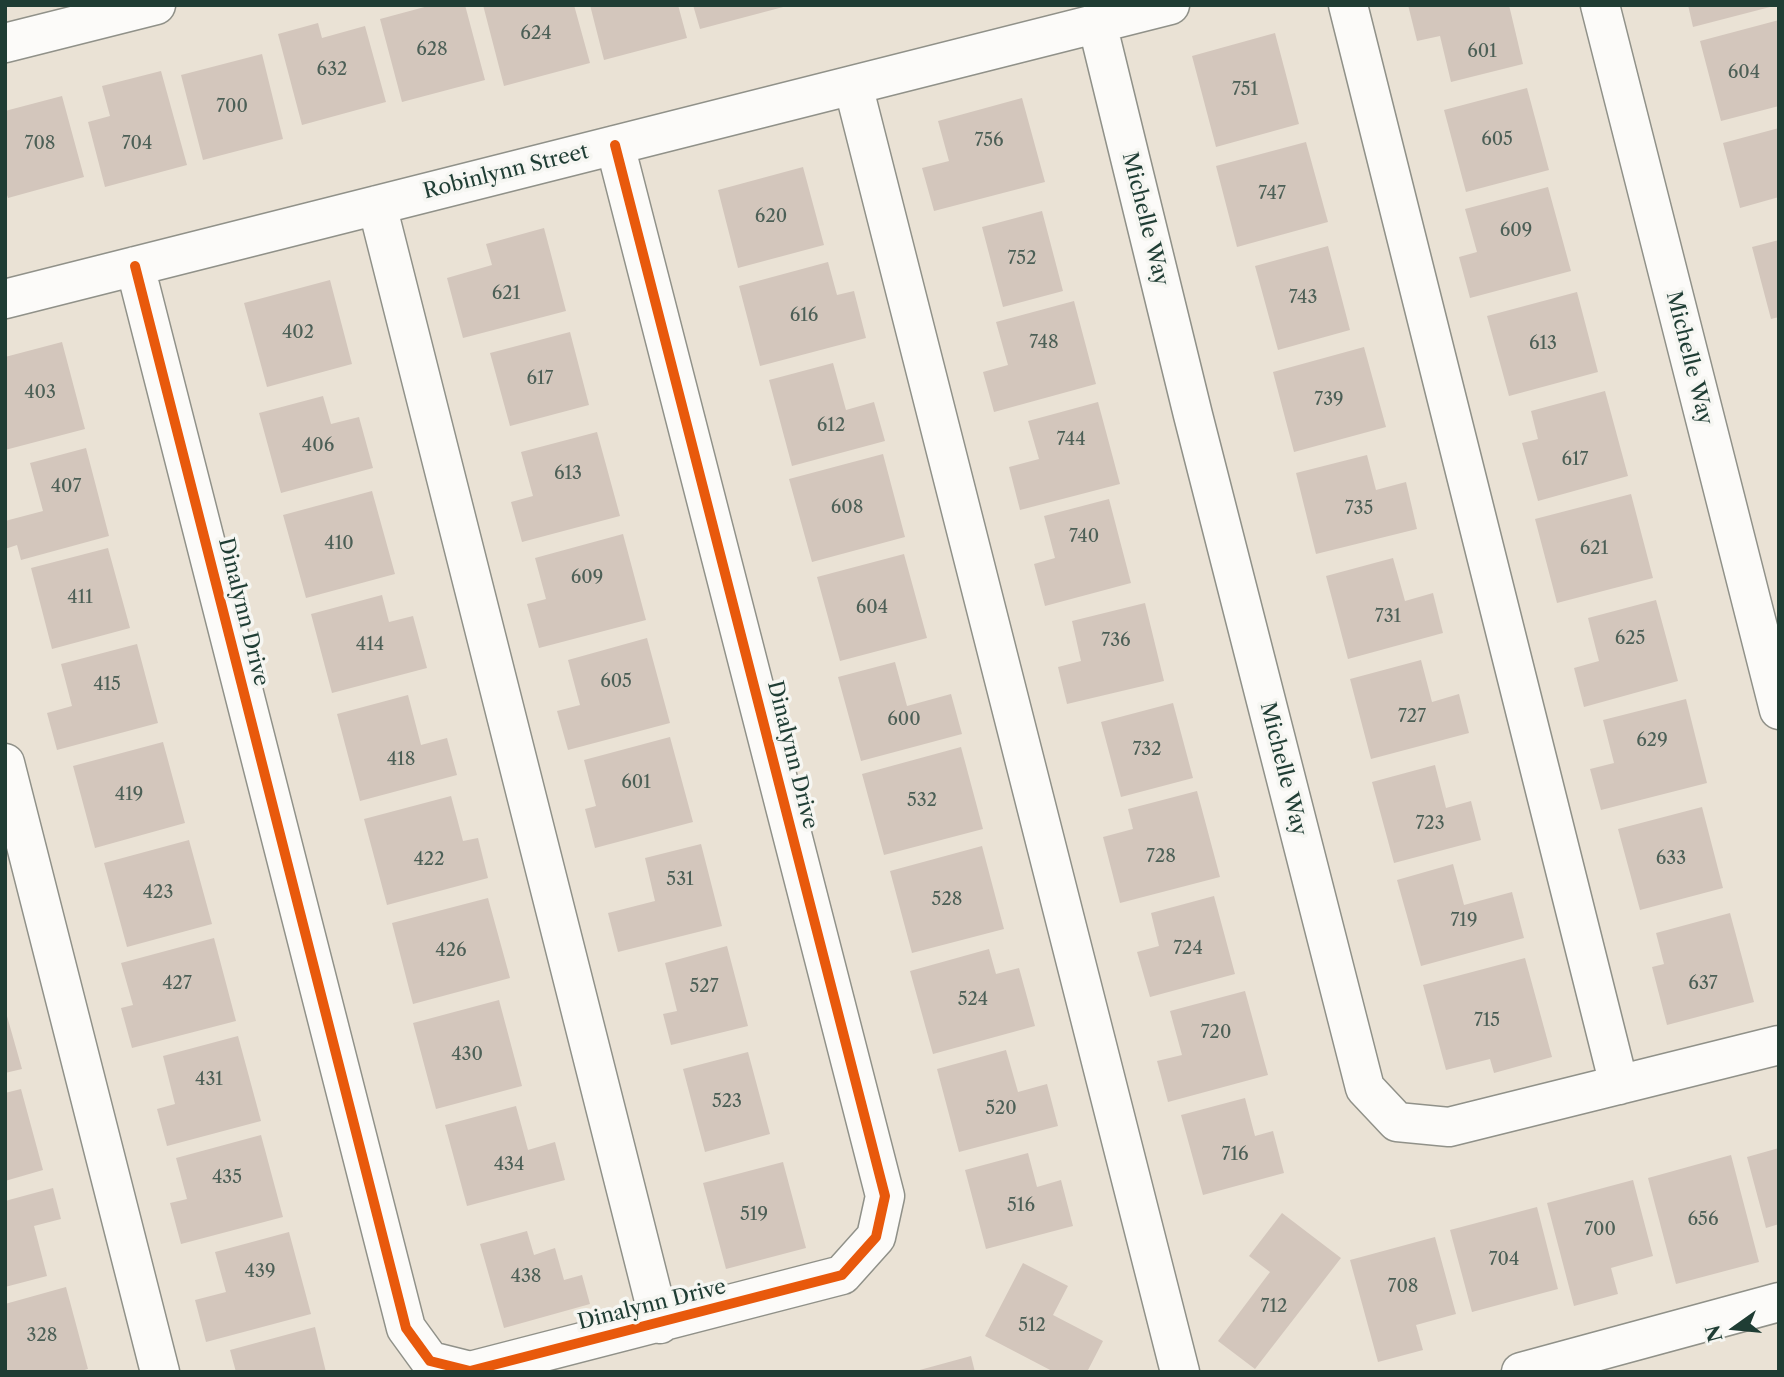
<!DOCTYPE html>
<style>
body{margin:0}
#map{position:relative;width:1784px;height:1377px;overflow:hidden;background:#eae2d5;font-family:"Libre Caslon Text",serif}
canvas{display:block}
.frame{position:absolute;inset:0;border:7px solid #1f3d34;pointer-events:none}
.north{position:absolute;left:1700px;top:1293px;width:70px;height:70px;-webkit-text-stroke:5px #f6f6f2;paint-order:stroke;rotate:255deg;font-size:19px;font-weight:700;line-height:28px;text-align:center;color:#1f3d34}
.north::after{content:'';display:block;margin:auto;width:24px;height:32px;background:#1f3d34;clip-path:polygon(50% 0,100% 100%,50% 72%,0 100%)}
</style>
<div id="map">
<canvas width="1784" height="1377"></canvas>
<div class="frame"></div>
<div class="north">N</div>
</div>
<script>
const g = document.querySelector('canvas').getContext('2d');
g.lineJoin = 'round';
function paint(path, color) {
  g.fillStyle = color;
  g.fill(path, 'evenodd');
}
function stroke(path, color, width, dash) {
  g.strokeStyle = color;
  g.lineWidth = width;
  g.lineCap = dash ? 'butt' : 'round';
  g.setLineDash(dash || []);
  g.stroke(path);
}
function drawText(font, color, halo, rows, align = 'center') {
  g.font = font + ' "Libre Caslon Text",serif';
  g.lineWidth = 7;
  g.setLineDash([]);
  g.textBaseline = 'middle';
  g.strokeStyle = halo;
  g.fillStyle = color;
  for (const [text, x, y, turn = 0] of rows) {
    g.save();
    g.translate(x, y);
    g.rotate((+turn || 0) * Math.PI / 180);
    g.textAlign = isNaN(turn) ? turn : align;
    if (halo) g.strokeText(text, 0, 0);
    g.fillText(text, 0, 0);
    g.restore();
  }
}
paint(new Path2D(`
 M432,5H465L485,80L402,102L380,19Z
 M483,5H574L590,63L504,86Z
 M590,5H678L687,38L604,60Z
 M693,5H787V6L700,29Z
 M1408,5H1509L1523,64L1451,82L1440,36L1417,41Z
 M1688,5H1774V6L1693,27Z
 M1779,20V106L1721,121L1700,41Z
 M318,23L322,38L365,26L386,102L302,125L278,34Z
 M1275,33L1299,124L1216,147L1192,56Z
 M262,54L283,139L203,160L181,75Z
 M161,71L187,165L105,187L88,122L110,116L102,86Z
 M1527,88L1549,170L1466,192L1444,110Z
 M62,96L84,177L8,198L5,189V111Z
 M1022,98L1045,182L934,211L922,168L949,161L938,121Z
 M1779,128V197L1740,208L1723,143Z
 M1306,142L1328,222L1237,247L1216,166Z
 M803,167L824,245L738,268L718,190Z
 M1548,187L1571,271L1470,298L1459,257L1477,252L1465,209Z
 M1042,211L1063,291L1003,307L982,227Z
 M544,228L566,311L463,338L447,278L492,265L486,244Z
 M1779,240V317L1771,319L1752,247Z
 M1328,246L1350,330L1278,350L1255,266Z
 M828,262L837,295L854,291L866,338L760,366L739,286Z
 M330,280L352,364L267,387L244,303Z
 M1577,292L1598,372L1509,396L1487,316Z
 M1074,301L1096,384L994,412L983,372L1008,365L996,322Z
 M570,332L589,405L510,426L490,353Z
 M62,342L85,429L5,450V357Z
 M1364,347L1386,427L1294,452L1273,372Z
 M833,363L846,410L874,402L885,441L792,466L769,380Z
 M1605,391L1628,476L1538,501L1522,443L1538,439L1531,411Z
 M323,396L331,424L359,417L373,468L281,493L259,413Z
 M1098,402L1120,484L1020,510L1009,467L1039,459L1028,421Z
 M597,432L620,516L522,542L511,502L533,496L521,452Z
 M86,448L109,536L21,560L17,545L5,549V521L43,511L30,463Z
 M883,454L905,537L812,562L789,479Z
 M1367,455L1376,490L1406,482L1417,529L1316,554L1296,473Z
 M372,491L395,574L306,598L283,515Z
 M1631,494L1653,578L1557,603L1535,519Z
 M1109,499L1131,583L1045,606L1034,564L1055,558L1044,516Z
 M623,534L646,620L539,648L527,604L546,599L535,558Z
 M108,548L130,628L52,649L31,568Z
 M904,554L927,638L840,661L817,577Z
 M1393,558L1405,601L1433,593L1443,633L1348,659L1326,576Z
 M382,595L389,622L413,616L427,668L332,693L311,614Z
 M1656,600L1678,681L1584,707L1574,668L1599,661L1588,618Z
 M1145,603L1164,681L1067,704L1058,667L1081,661L1072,621Z
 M647,638L670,723L568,750L557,711L580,705L568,660Z
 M137,644L158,723L57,750L47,713L72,706L61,664Z
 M1421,660L1432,702L1459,694L1469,733L1371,759L1350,679Z
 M895,662L907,706L951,694L962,734L861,761L838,677Z
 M408,695L421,745L447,738L457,775L360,801L337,714Z
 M1686,699L1707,783L1601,810L1590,769L1614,763L1603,720Z
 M1173,703L1193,778L1121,797L1101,722Z
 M670,737L693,822L595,848L585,809L596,806L584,760Z
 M163,742L185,823L95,848L73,766Z
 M961,747L983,829L884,855L862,774Z
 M1435,765L1446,808L1471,801L1481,840L1394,863L1372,782Z
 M1197,791L1220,877L1120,903L1103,837L1133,829L1128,809Z
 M451,796L463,841L478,838L488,878L387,905L364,819Z
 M1702,807L1723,888L1640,910L1618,829Z
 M189,840L212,924L127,947L104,863Z
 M701,844L722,926L618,952L608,913L655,901L645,858Z
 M982,846L1004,929L912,953L890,871Z
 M1453,864L1464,905L1512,892L1524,938L1421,966L1397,880Z
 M1214,896L1235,974L1150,997L1137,952L1159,946L1151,913Z
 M488,898L510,978L413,1004L392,923Z
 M1730,913L1754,1002L1667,1025L1652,967L1664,964L1656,933Z
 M214,938L236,1021L132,1048L121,1008L133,1005L121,963Z
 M727,946L748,1026L671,1045L663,1014L677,1011L665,963Z
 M989,949L996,974L1019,968L1035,1026L933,1054L910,971Z
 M1525,958L1552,1057L1494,1073L1490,1059L1446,1070L1423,985Z
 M1245,991L1268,1075L1168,1102L1157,1061L1182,1055L1170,1011Z
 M499,1000L522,1086L436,1109L413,1023Z
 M5,1009L22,1069L5,1073Z
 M238,1036L261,1121L167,1146L157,1109L175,1104L163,1056Z
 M1006,1050L1018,1092L1047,1084L1058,1126L959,1152L937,1069Z
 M748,1052L770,1134L705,1152L683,1069Z
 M21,1089L43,1170L5,1181V1093Z
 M1245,1098L1255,1136L1273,1131L1284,1173L1203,1195L1181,1115Z
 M516,1106L528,1150L555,1142L565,1180L467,1206L445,1125Z
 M261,1135L283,1217L181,1244L170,1203L187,1199L176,1158Z
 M1779,1148V1224L1766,1228L1747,1157Z
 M1028,1153L1037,1187L1061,1180L1073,1226L986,1249L965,1170Z
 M1731,1155L1759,1262L1676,1284L1648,1178Z
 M783,1162L806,1248L726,1269L703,1183Z
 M1633,1180L1653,1256L1611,1268L1618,1294L1574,1306L1547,1203Z
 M53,1188L61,1219L34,1226L47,1276L5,1287V1201Z
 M1537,1207L1558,1289L1472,1312L1450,1230Z
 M1282,1213L1341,1258L1255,1369L1218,1341L1270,1272L1249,1256Z
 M527,1231L534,1255L555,1248L564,1280L582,1275L590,1304L504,1328L480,1244Z
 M289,1232L311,1314L206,1342L195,1300L226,1292L215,1252Z
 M1435,1237L1456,1314L1416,1325L1423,1350L1378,1362L1350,1260Z
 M1023,1263L1068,1286L1053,1315L1103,1341L1087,1372H1054L985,1336Z
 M66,1287L88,1369L78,1372H5V1304Z
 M315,1327L326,1372H236L230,1350Z
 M971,1356L975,1372H916V1371Z`), '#d3c6bc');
const minor = new Path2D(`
 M1348,5L1619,1085
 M1600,5L1779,710
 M1097,23L1193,415L1365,1088L1397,1122L1449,1127L1779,1045
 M5,43L156,5
 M853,85L1180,1372
 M377,205L660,1324
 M135,266L406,1328L430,1361L470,1371L842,1275L876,1237L885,1196L615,145
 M5,299L1170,5
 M5,763L160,1372
 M1521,1372L1779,1302`);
stroke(minor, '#909189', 41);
stroke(minor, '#fcfbf9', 38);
stroke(new Path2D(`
 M135,266L406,1328L430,1361L470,1371L842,1275L876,1237L885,1196L615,145`), '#e8590c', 10);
drawText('18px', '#4c5f56', null, [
 ["624",536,34],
 ["628",432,50],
 ["601",1482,52],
 ["632",332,70],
 ["604",1744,73],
 ["751",1245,90],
 ["700",232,107],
 ["605",1497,140],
 ["756",989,141],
 ["708",40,144],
 ["704",137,144],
 ["747",1272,194],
 ["620",771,217],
 ["609",1516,231],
 ["752",1022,259],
 ["621",506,294],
 ["743",1303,298],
 ["616",804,316],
 ["402",298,333],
 ["748",1044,343],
 ["613",1543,344],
 ["617",540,379],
 ["403",40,393],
 ["739",1329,400],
 ["612",831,426],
 ["744",1071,440],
 ["406",318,446],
 ["617",1575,460],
 ["613",568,474],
 ["407",66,487],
 ["608",847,508],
 ["735",1359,509],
 ["740",1084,537],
 ["410",339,544],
 ["621",1594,549],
 ["609",587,578],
 ["411",80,598],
 ["604",872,608],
 ["731",1388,617],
 ["625",1630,639],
 ["736",1116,641],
 ["414",370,645],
 ["605",616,682],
 ["415",107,685],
 ["727",1412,717],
 ["600",904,720],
 ["629",1652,741],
 ["732",1147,750],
 ["418",401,760],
 ["601",636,783],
 ["419",129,795],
 ["532",922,801],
 ["723",1430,824],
 ["728",1161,857],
 ["633",1671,859],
 ["422",429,860],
 ["531",680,880],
 ["423",158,893],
 ["528",947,900],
 ["719",1464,921],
 ["724",1188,949],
 ["426",451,951],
 ["427",177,984],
 ["637",1703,984],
 ["527",704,987],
 ["524",973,1000],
 ["715",1487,1021],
 ["720",1216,1033],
 ["430",467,1055],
 ["431",209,1080],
 ["523",727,1102],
 ["520",1001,1109],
 ["716",1235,1155],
 ["434",509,1165],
 ["435",227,1178],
 ["516",1021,1206],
 ["519",754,1215],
 ["656",1703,1220],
 ["700",1600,1230],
 ["704",1504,1260],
 ["439",260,1272],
 ["438",526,1277],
 ["708",1403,1287],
 ["712",1274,1307],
 ["512",1032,1326],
 ["328",42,1336]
]);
drawText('21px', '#1f3d34', '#f6f6f2', [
 ["Robinlynn Street",506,172,-14],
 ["Michelle Way",1145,219,76],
 ["Michelle Way",1689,358,76],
 ["Dinalynn Drive",243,612,76],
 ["Dinalynn Drive",792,755,76],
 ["Michelle Way",1283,769,76],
 ["Dinalynn Drive",652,1305,-14]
]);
</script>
